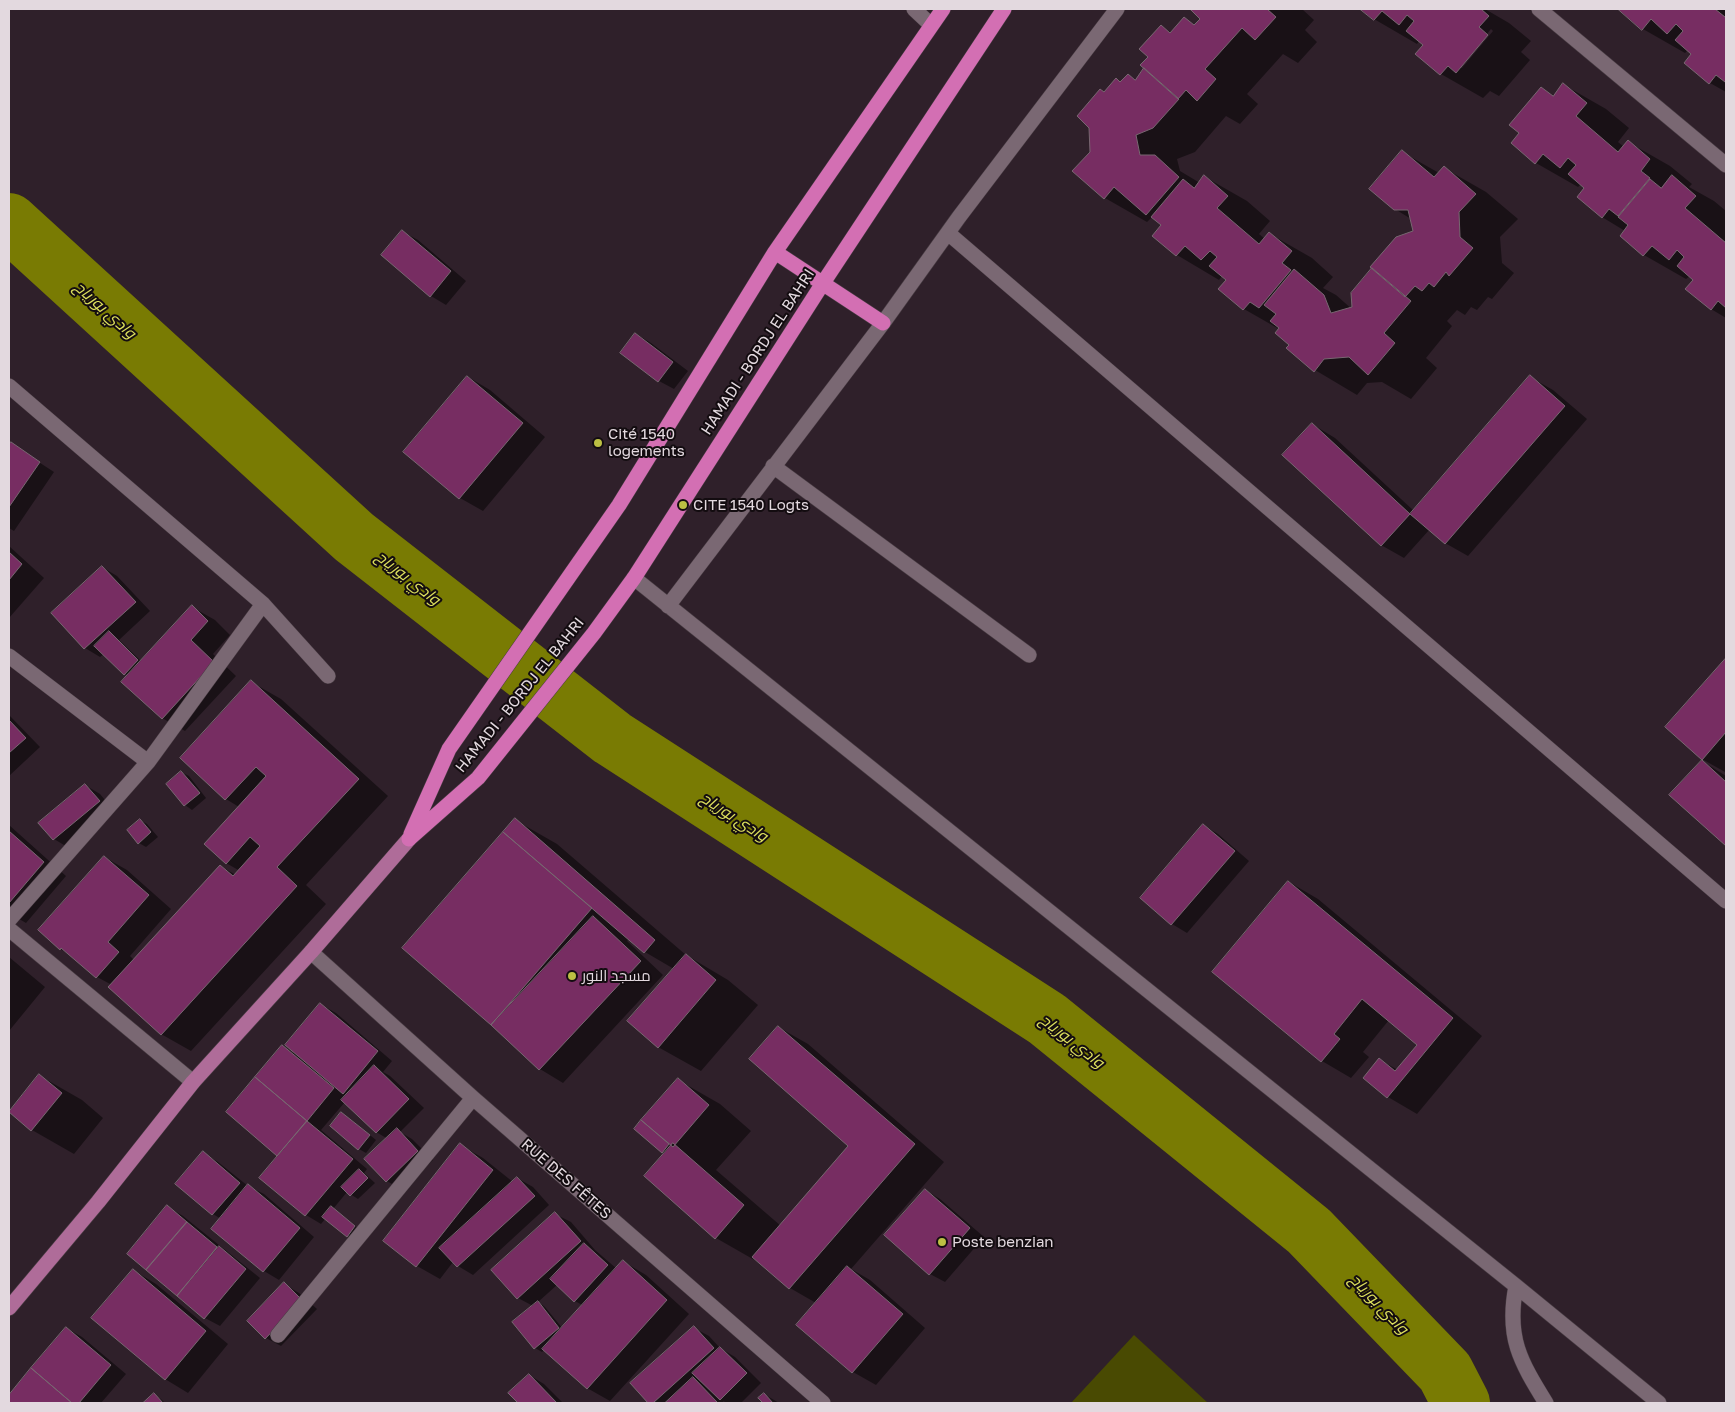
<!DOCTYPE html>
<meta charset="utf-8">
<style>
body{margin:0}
#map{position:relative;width:1735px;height:1412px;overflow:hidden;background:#2f202a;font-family:"Golos Text",sans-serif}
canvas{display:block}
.frame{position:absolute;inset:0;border:10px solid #e3d9df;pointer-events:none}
</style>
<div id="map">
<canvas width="1735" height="1412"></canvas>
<div class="frame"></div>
</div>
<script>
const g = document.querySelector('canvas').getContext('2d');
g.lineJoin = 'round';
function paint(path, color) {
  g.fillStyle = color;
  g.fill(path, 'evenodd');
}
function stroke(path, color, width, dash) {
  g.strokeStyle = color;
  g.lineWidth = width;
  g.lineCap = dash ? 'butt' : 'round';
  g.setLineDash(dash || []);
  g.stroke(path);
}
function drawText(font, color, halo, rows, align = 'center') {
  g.font = font + ' "Golos Text",Cairo,sans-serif';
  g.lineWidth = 4;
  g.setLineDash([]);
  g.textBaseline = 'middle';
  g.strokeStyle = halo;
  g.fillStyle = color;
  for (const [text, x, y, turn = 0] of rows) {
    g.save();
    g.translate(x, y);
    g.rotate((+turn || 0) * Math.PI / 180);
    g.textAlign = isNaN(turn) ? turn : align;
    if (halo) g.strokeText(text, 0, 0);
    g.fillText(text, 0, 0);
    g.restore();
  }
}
paint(new Path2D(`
 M1134,1335L1208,1403H1071Z`), '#494a02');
paint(new Path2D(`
 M1194,9H1302L1314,20L1305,30L1317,42L1298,63L1283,54L1247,94L1258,104L1240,124L1226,116L1195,152L1177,159L1180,171L1200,183L1205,177L1247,201L1270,221L1259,234L1265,239L1270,234L1312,258L1333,277L1323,288L1336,295L1353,310L1415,232L1411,219L1395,209L1402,152L1439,173L1444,168L1486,192L1518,219L1500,237L1502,263L1514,273L1492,299L1488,297L1477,310L1471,307L1465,315L1457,310L1447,321L1452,326L1426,358L1437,368L1411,399L1382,382L1367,383L1357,395L1315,370L1290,345L1279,329L1244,309L1220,289L1227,280L1222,276L1219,280L1177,255L1154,236L1162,225L1152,217L1147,222L1105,198L1091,152L1105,93L1116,79L1122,83L1128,75L1136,80L1146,68L1162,27L1172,33L1185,19L1195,25L1202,18L1193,10Z
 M1362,9H1485L1509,23L1531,41L1521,52L1530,60L1499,96L1490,91L1483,98L1441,74L1417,53L1424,45L1419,41L1417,44L1374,19ZM1491,29L1493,31L1462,68H1459Z
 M1620,9H1726V92L1710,83L1693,54L1688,50L1685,53L1643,29Z
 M1564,85L1606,109L1629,128L1618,142L1624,147L1628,142L1670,166L1692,184L1689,187L1714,201L1726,211V318L1711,309L1695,280L1690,276L1686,279L1644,255L1621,236L1625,231L1602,217L1586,188L1581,184L1578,187L1536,163L1521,133L1541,88L1554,96Z
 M403,232L418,240L466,281L446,305L431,296Z
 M636,334L651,343L688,371L674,389L659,381Z
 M468,377L490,390L545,437L483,511L460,498Z
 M1530,377L1553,390L1587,419L1468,556L1445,543L1430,529L1404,558L1381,545L1312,424L1335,438L1414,511Z
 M11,444L54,472L14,531L9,528V448Z
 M9,546L44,578L9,618Z
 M102,567L117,576L150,611L119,640L142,662L192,607L215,620L230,635L213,654L236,676L185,731L162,718L128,676L104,654L100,657L85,648L53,613Z
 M1726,660V771L1725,772L1702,759L1667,727Z
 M251,682L281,699L388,796L306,885L326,904L191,1051L161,1034L112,985L97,977L73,956L60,949L104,857L127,870L171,909L130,956L134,960L220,866L236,875L240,871L226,863L239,807L226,799L181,758Z
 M9,715L40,747L9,776Z
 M1702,761L1726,776V844L1671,795Z
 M181,772L189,776L206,798L192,810L185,805L167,784Z
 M85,785L100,794L114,811L69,848L54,839Z
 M140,820L147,824L158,837L146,847L139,843Z
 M515,820L557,844L686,955L728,980L758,1005L701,1071L658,1047L674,969L645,952L629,939L627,941L663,975L563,1083L540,1069L492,1024Z
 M9,825L66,876L26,923L9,913Z
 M1203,825L1218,834L1249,861L1187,933L1172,924L1141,897Z
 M1289,882L1318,899L1482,1036L1417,1114L1388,1097L1380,1060L1398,1070L1419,1045L1389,1020L1363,1052L1369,1057L1351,1078L1322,1061Z
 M9,957L45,987L9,1031Z
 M320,1004L336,1013L392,1061L383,1072L390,1076L424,1108L400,1132L412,1139L433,1160L402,1190L387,1181L388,1139L376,1132L345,1102L321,1130L367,1169L364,1173L375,1183L358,1199L347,1192L333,1209L362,1231L355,1240L326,1218L321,1224L306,1215L279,1156L227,1112L283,1046L293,1053Z
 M778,1027L808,1044L944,1162L851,1269L870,1280L925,1328L876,1385L853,1372L816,1303L790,1288L758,1262L716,1238L665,1154L635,1129L678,1080L720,1104L751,1131L716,1170L781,1226L850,1146Z
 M40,1076L82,1100L103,1118L74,1154L32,1130Z
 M349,1118L376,1140L366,1153L359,1149Z
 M460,1145L483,1158L513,1182L517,1178L533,1187L549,1205L473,1275L458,1266L453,1262L440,1279L417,1266L385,1241Z
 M203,1153L218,1162L248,1186L264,1194L314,1237L279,1280L264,1271L221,1219L213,1214L177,1184Z
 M925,1190L940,1199L984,1237L945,1282L930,1274Z
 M168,1207L183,1216L260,1278L220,1326L205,1318L129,1253Z
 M555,1214L571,1222L595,1250L617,1269L624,1262L646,1275L689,1314L610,1401L587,1388L545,1349L542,1352L535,1348L533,1306L518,1298ZM557,1285L575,1301L584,1306L563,1329L545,1307L538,1302Z
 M133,1270L156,1284L228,1344L188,1393L165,1379Z
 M284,1284L299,1293L317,1309L281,1346L266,1338Z
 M66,1328L82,1337L126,1374L101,1403H9V1397Z
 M694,1328L709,1336L720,1348L735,1357L761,1383L741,1403H727L723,1401L724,1403H649L632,1384Z
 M529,1375L544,1384L563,1403H520L510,1393Z
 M764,1394L779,1403H764L760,1398Z
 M154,1395L161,1399L165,1403H145Z`), '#0007');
stroke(new Path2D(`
 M9,222L354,537L612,738L1047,1019L1309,1231L1445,1372L1461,1403`), '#797b03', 58);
const building = new Path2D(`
 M1192,9H1267L1276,17L1255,40L1242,28L1205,69L1216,79L1197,101L1186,90L1178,99L1140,65L1148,57L1139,49L1161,25L1170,33L1184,17L1194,25L1200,19L1191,10Z
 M1360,9H1481L1489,16L1479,27L1488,35L1456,73L1448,66L1440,75L1415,54L1423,45L1406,31L1414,21L1407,15L1399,25L1382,11L1374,20Z
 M1618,9H1715L1725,17L1726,16V80L1725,82L1716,75L1709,84L1684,63L1691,54L1675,40L1683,31L1676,24L1667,34L1651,19L1642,30Z
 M1144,68L1179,99L1153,128L1136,135L1140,155H1155L1179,177L1146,215L1114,187L1104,199L1072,171L1090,152L1089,128L1077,116L1100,89L1104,92L1116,78L1120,82L1128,74L1135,80Z
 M1563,83L1587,103L1576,116L1618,152L1628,140L1650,159L1641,171L1650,178L1618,216L1609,209L1602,218L1577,197L1584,188L1568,174L1576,165L1568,158L1560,168L1543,154L1535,164L1511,143L1519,133L1509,125L1541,87L1553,96Z
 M1402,150L1434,177L1444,166L1476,194L1459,212L1460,237L1473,248L1449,276L1446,272L1434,287L1429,283L1422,291L1415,286L1405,297L1370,267L1396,237L1413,231L1408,210H1394L1369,189Z
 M1204,175L1228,196L1217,208L1259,244L1269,232L1292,251L1282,263L1291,270L1259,308L1250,302L1243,310L1218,289L1226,280L1209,266L1217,257L1210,251L1201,260L1185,246L1176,256L1152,236L1161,225L1151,217L1183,179L1194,188Z
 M1672,175L1696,196L1685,208L1726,243V308L1718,301L1711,310L1685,289L1693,280L1677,266L1684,257L1677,250L1669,260L1652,246L1643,256L1620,236L1628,225L1618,217L1650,179L1661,188Z
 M402,230L451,271L430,297L381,255Z
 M1372,268L1411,301L1384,333L1395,343L1368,375L1349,357L1324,359L1314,372L1286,348L1289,345L1275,333L1279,328L1270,321L1276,314L1264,305L1294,269L1324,295L1331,313L1352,307L1351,293Z
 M635,333L673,362L658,382L620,353Z
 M1530,375L1565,406L1445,544L1410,514Z
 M467,376L523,423L459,499L403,452Z
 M1312,423L1410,514L1381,546L1282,455Z
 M11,442L40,462L9,507V445Z
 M9,552L22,564L9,580Z
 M102,566L136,602L84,649L51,613Z
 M192,605L208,621L191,640L214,662L162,719L121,682Z
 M109,631L138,660L124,675L94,646Z
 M1726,658V732L1702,760L1665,727Z
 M251,680L359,779L277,867L297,886L161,1035L108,987L220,865L233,876L260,846L250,837L226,864L204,844L266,776L256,767L225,800L180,758Z
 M9,720L26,738L9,753Z
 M1702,760L1726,782V846L1669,795Z
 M181,771L200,793L184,806L166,784Z
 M85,784L100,801L53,840L38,823Z
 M515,818L655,940L644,953L503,832Z
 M140,819L151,832L138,844L127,830Z
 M1203,824L1235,851L1171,925L1140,898Z
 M9,831L44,862L9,903Z
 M503,832L592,908L491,1025L402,948Z
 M104,856L149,895L108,942L119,952L96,978L61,948L60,950L38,930Z
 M1288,881L1453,1018L1387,1098L1363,1078L1379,1058L1395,1071L1417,1045L1362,999L1334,1034L1340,1039L1321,1062L1212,972Z
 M593,916L641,961L539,1070L491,1025Z
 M686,954L716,980L658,1048L627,1021Z
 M320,1003L378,1051L343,1094L285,1045Z
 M778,1026L915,1144L789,1289L752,1257L848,1146L749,1059Z
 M282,1045L334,1088L307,1121L255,1077Z
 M374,1065L409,1099L376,1133L341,1100Z
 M39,1074L62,1093L31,1131L9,1112Z
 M255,1077L307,1121L277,1156L226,1112Z
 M678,1078L709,1105L673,1147L641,1120Z
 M341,1112L370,1135L358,1150L330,1126Z
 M641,1120L669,1144L662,1153L634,1129Z
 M307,1121L353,1159L305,1216L259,1178Z
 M397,1128L418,1151L386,1182L364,1159Z
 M460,1143L493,1170L416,1267L383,1241Z
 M673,1143L744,1205L715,1239L644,1176Z
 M203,1151L240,1183L212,1215L175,1184Z
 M359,1169L368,1178L350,1196L341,1187Z
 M517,1177L535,1196L457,1267L439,1248Z
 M248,1184L300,1228L263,1272L211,1229Z
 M925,1189L970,1228L929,1275L884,1235Z
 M167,1205L187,1222L146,1270L127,1254Z
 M331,1206L355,1226L347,1237L322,1217Z
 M555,1212L581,1241L517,1299L491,1270Z
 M187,1222L217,1247L177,1296L146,1270Z
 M584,1243L608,1265L574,1302L550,1279Z
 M219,1246L246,1269L204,1319L177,1296Z
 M623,1260L667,1300L587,1389L542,1349Z
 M847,1266L903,1314L852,1373L796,1325Z
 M133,1269L206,1331L165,1380L91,1318Z
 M284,1282L302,1300L265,1339L247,1321Z
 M538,1301L559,1328L534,1349L512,1322Z
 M694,1326L714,1348L653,1403H648L630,1383Z
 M66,1327L111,1365L79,1403H72L31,1368Z
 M720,1347L747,1373L720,1400L692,1373Z
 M31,1368L72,1403H9V1395Z
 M529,1374L557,1403H518L508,1393Z
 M693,1377L717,1402L716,1403H665Z
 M154,1393L163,1403H143Z
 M764,1393L773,1403H763L758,1398Z`);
paint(building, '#772d62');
stroke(building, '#786771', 1);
const minor = new Path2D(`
 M914,9L931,25
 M1539,9L1726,165
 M948,233L1726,901
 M9,386L263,604L328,676
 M773,466L1029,655
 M634,578L1516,1286L1659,1403
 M668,606L883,323L959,217L1117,9
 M9,656L148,762
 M9,920L148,762L263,604
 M9,929L193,1082
 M311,952L473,1098L823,1403
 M1516,1286C1506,1337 1520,1361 1546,1403
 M278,1335L473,1098`);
const major = new Path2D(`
 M9,1308L98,1202L193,1082L311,952L409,839`);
const highway = new Path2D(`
 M775,252L883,323
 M411,834L449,749L619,505L775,252L943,9
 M409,839L478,778L594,633L634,578L823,283L1004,9`);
stroke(minor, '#483c43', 16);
stroke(major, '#483c43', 16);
stroke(highway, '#483c43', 16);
stroke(minor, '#7a6873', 15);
stroke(major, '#af6c99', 15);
stroke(highway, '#d36fb3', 15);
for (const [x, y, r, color] of [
 [598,443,5,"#bcbf43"],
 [683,505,5,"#bcbf43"],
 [572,976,5,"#bcbf43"],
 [942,1242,5,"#bcbf43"]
]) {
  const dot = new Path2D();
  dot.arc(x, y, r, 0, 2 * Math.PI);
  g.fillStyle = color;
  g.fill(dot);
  stroke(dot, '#130c10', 2);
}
drawText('15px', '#e3d9df', '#130c10', [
 ["HAMADI - BORDJ EL BAHRI",758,352,-57],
 ["HAMADI - BORDJ EL BAHRI",520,695,-51],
 ["RUE DES FÊTES",566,1179,41]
]);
drawText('15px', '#e3d9df', '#130c10', [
 ["Cité 1540",608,434],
 ["logements",608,451],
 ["CITE 1540 Logts",693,505],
 ["مسجد النور",582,976],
 ["Poste benzian",952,1242]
], 'left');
drawText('italic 16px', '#dee15e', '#130c10', [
 ["وادي بورياح",105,310,42],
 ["وادي بورياح",408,578,38],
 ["وادي بورياح",734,817,33],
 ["وادي بورياح",1072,1041,38],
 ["وادي بورياح",1379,1304,46]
]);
</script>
